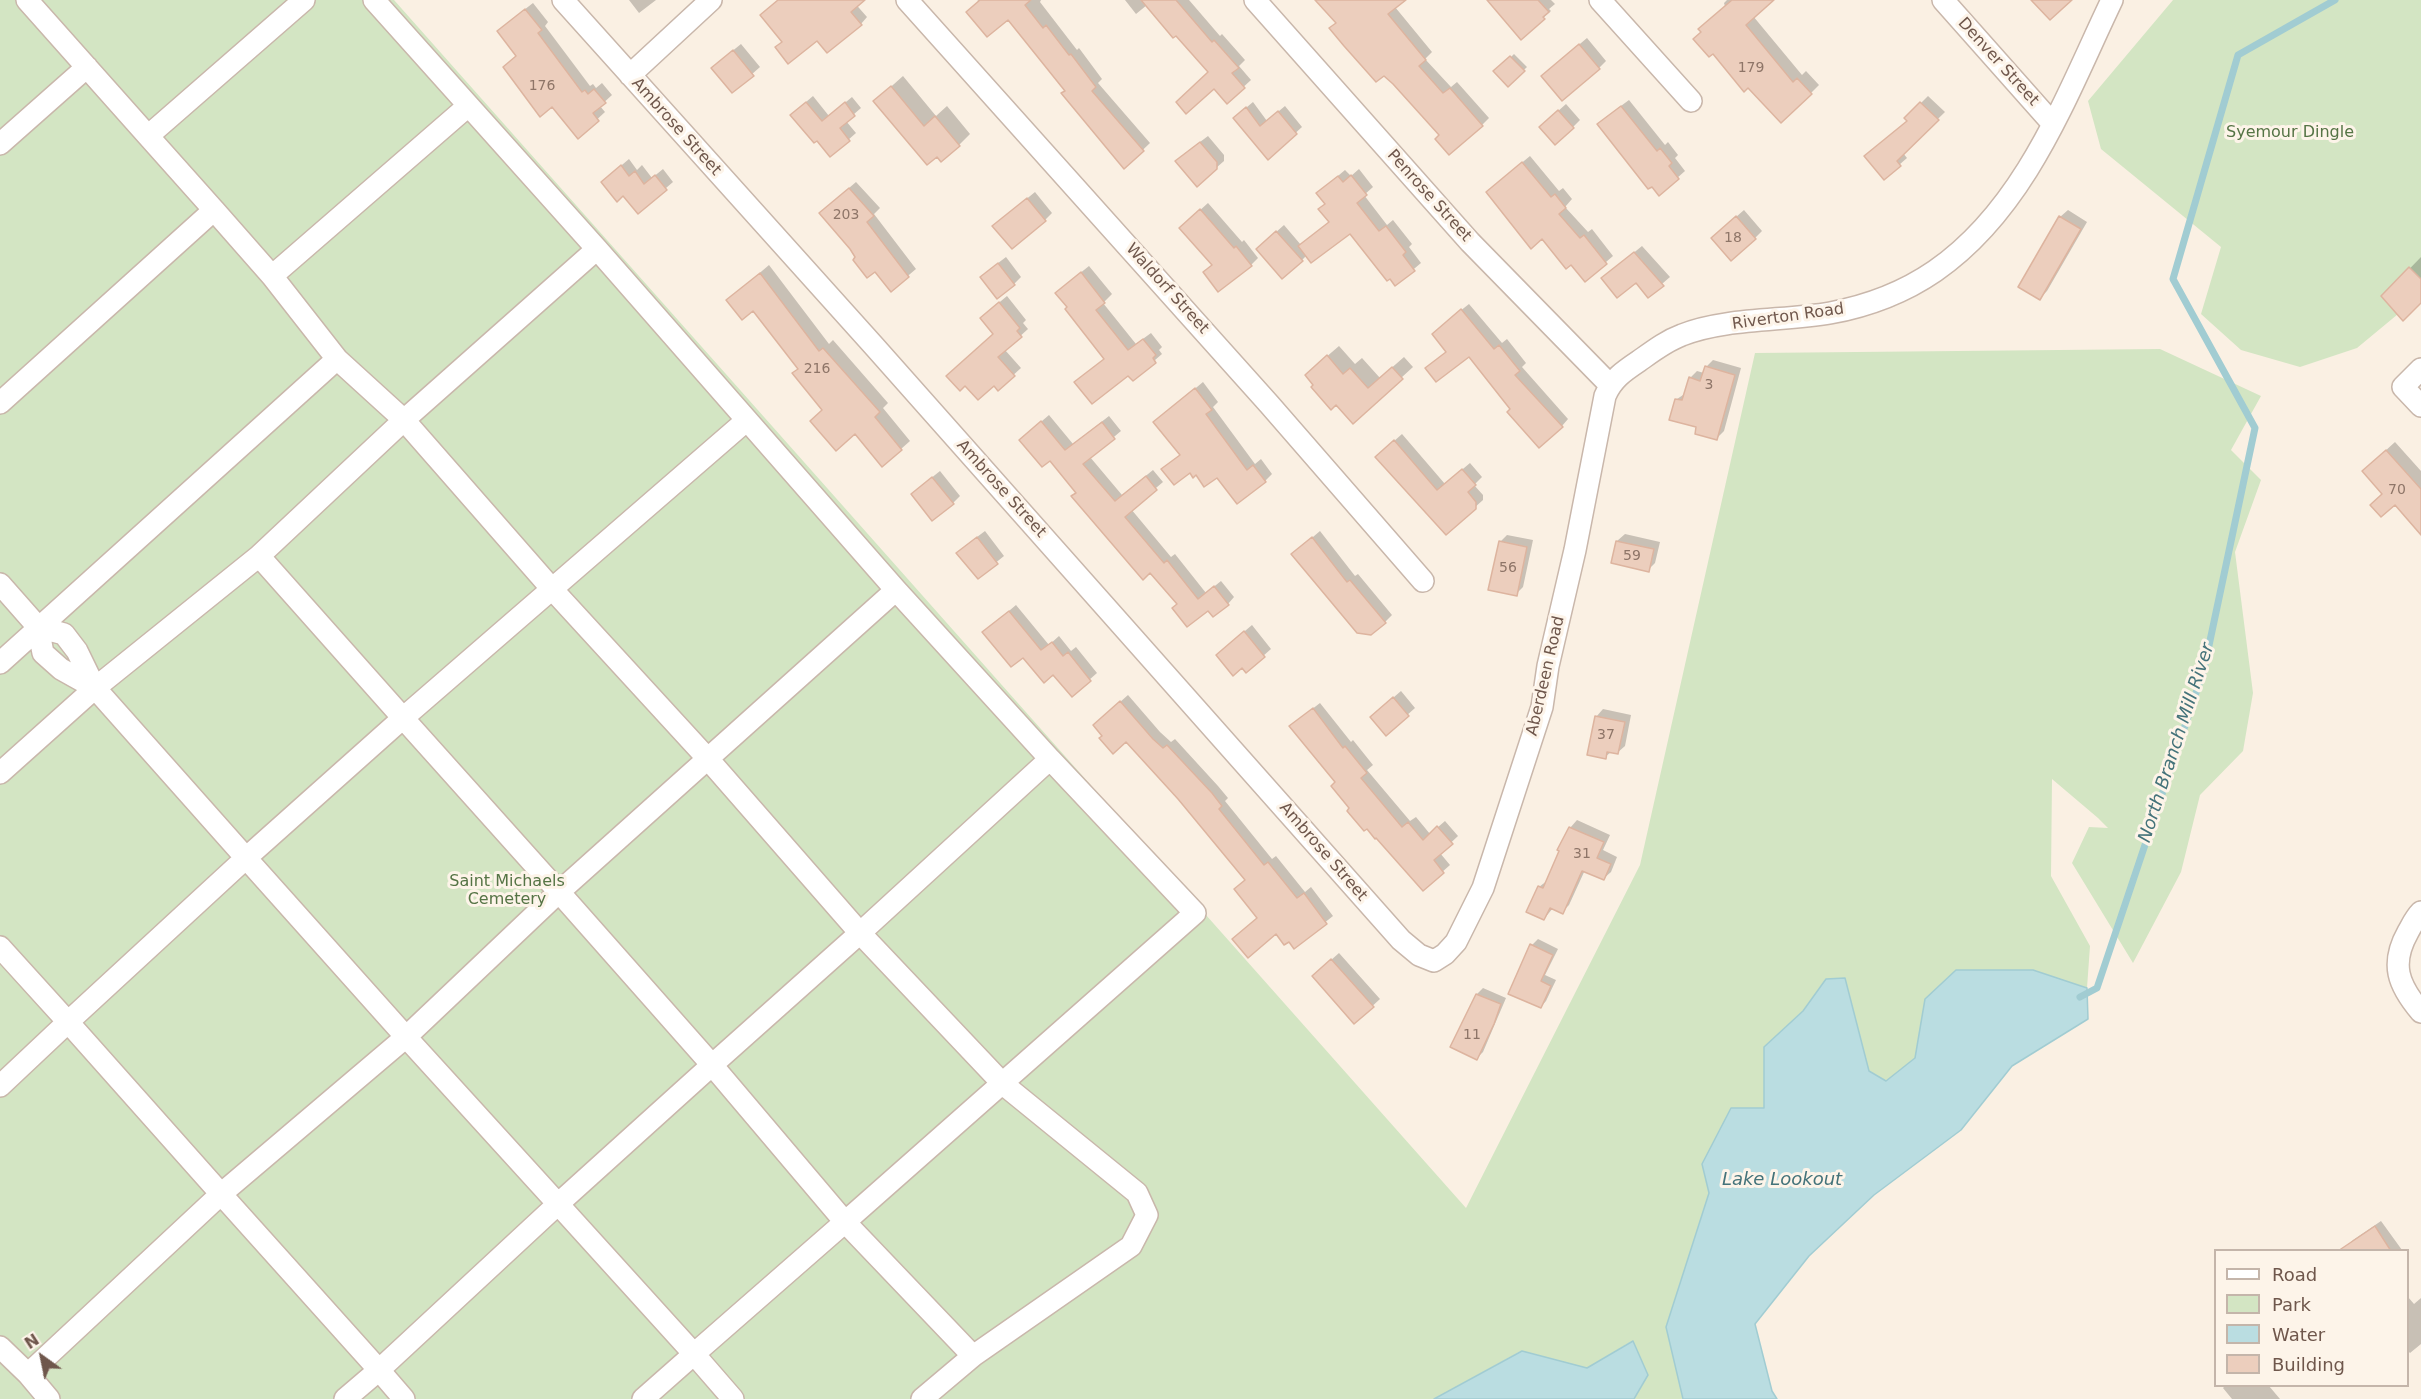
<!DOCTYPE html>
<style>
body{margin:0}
#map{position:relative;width:2421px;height:1399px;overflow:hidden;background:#faf0e3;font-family:"DejaVu Sans",sans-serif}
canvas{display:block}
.legend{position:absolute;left:2214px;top:1249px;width:195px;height:138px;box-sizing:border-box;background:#fdf4e9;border:2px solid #c4b5aa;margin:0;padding:8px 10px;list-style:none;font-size:18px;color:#6f574c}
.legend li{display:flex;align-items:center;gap:12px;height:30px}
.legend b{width:30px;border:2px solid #c4b5aa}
.north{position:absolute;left:12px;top:1327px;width:60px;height:60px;-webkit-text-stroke:4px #fdf4e9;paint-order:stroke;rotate:327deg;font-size:16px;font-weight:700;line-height:24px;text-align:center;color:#6f574c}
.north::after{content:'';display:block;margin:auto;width:21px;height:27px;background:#6f574c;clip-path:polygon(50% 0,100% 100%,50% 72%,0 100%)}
</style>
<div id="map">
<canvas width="2421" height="1399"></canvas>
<ul class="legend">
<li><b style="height:8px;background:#fff"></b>Road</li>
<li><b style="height:16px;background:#d3e5c3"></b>Park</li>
<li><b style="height:16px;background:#badde1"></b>Water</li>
<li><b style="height:16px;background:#eccebd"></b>Building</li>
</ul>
<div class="north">N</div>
</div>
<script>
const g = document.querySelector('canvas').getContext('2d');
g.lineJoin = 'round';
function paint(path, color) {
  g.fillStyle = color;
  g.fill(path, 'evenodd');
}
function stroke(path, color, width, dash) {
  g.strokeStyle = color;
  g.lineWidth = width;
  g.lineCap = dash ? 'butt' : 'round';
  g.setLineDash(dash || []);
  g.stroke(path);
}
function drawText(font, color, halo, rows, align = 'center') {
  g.font = font + ' "DejaVu Sans",sans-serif';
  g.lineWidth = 6;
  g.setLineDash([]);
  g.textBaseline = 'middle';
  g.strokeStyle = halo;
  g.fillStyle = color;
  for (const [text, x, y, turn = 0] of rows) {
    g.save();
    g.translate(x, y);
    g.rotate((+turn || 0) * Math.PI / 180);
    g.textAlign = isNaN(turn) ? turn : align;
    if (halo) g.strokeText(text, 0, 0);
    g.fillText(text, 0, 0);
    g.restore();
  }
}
paint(new Path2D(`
 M0,0H394L1466,1208L1640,865L1755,353L2160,349L2261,396L2231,450L2261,480L2235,552L2253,693L2243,751L2200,795L2181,872L2133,963L2072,863L2089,827L2108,828L2098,818L2052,779L2051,876L2090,946L2087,988L2033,970L1925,999L1915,1058L1886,1082L1869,1071L1845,979L1803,1011L1764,1047V1108L1702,1164L1709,1193L1666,1327L1683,1399H1634L1648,1375L1632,1341L1587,1368L1521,1351L1434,1399H0Z
 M2173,0H2421V295L2357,348L2300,367L2241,350L2201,314L2221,247L2101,149L2088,101Z`), '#d3e5c3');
const water = new Path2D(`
 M1956,970H2033L2087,988L2088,1019L2012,1066L1961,1130L1874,1195L1809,1256L1755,1324L1772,1391L1777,1399H1683L1666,1327L1709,1193L1702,1164L1731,1108H1764V1047L1803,1011L1826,979L1845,978L1869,1071L1886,1081L1915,1058L1925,999Z
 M1633,1341L1648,1375L1634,1399H1434L1522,1351L1587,1368Z`);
paint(water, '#badde1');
stroke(water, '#a1ccd2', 1.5);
paint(new Path2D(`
 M629,0H656L639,13Z
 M779,0H852L867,17L861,24L818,39L777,47L783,41Z
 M977,0H1041L1040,2L1077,50L1079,48L1102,79L1098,83L1150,143L1125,167L1008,18Z
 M1125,0H1189L1220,36L1222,34L1245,60L1239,66L1251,80L1227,102L1210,72L1147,5L1136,14Z
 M1317,0H1404L1395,7L1432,52L1425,59L1451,87L1457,82L1489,118L1482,125L1441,134Z
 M1489,0H1551L1555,4L1549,9L1551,11L1521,38Z
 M1727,0H1772L1753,16L1802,75L1806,71L1819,85L1811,93L1748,86L1724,3Z
 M533,3L548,22L545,26L590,86L593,84L596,88L602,83L612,95L600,106L605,112L578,137L518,55L506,24Z
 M1587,38L1606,61L1599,68L1550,69Z
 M741,44L760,67L733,91L720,61Z
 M1514,54L1527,67L1508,85L1496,72Z
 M903,76L936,116L947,106L970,134L959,145L875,101Z
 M813,96L829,116L852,97L861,108L846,121L856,133L831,155L799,108Z
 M1928,96L1945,112L1903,153L1907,158L1884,178L1909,121L1906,118Z
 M1629,100L1665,145L1668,142L1678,155L1675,158L1685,171L1659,194L1606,117Z
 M1253,102L1267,121L1285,106L1302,127L1268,158L1241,112Z
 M1566,104L1580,120L1573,127L1548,120Z
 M1208,136L1224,155V161L1216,168L1184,154Z
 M1530,156L1559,191L1563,188L1572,199L1565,207L1588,232L1592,229L1613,256L1585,280L1495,185Z
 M629,159L637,170L642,165L652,178L663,169L673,182L638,212L610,175Z
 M1359,169L1373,187L1364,195L1387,225L1393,220L1412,244L1409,247L1421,263L1396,284L1351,232L1307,255L1302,260L1265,242L1284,225L1301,245L1330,221L1326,186L1345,170L1351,176Z
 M856,182L880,208L874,214L916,269L891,290L875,270L857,257L828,206Z
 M1035,192L1052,213L1045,220L1002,219Z
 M1208,203L1242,242L1244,240L1258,258L1251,265L1205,272L1213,264L1188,221Z
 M1744,210L1762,231L1755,238L1720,231Z
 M2068,210L2087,222L2047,291L2040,298L2060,217Z
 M1642,246L1670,277L1648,296L1636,281L1603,278Z
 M1006,257L1021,277L1014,284L989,270Z
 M2421,257V301L2383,296Z
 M769,265L829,344L833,340L888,403L883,408L910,441L901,449L856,432L824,409L799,368L753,309L728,300Z
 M1089,266L1112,294L1103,303L1136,344L1151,333L1162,347L1159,350L1162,354L1133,379L1106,358L1068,307L1064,286Z
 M1007,296L1026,320L1023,323L1028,329L1005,350L1021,368L998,389L994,334L989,311Z
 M1469,304L1502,343L1507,339L1526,363L1522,367L1568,419L1562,426L1512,409L1469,355L1448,351L1440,327Z
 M1339,346L1355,364L1362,358L1380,378L1404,357L1413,367L1353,422L1336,403L1318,364Z
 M1713,360L1741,368L1724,431L1717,438L1698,426L1677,399L1686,393L1690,378L1697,371L1704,373L1706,367Z
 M1203,382L1218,402L1213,407L1255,464L1261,459L1272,474L1265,481L1163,469L1181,454L1155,422Z
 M1049,415L1073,444L1109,416L1121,431L1090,457L1122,495L1153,470L1163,482L1131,509L1171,557L1175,554L1206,593L1221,581L1234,597L1228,604L1208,609L1178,604L1077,492L1028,433Z
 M1402,434L1445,484L1470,463L1482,477L1474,485L1483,495V500L1446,533L1384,450Z
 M2395,442L2421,471V533L2384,493L2372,463Z
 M940,471L960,496L953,503L920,487Z
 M985,531L1004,556L978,577L965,546Z
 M1320,531L1355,576L1358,574L1392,615L1385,622L1293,554Z
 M1625,534L1660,542L1655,563L1648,570L1617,541Z
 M1507,535L1533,540L1523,587L1516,594L1500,542Z
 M1016,605L1049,645L1059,636L1071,651L1076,647L1097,673L1072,695L1053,672L1023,656L991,626Z
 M1252,625L1271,649L1246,671L1225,648Z
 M1401,691L1415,708L1386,734L1379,710Z
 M1128,695L1160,732L1171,742L1175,739L1218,786L1228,798L1225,801L1272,859L1276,856L1305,892L1311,887L1333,916L1294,947L1289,940L1258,917L1247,879L1180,798L1126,740L1104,736L1102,718Z
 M1320,703L1351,742L1353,740L1373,765L1367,770L1410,821L1416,817L1430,834L1445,821L1458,836L1440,853L1450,865L1423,889L1351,808L1298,720Z
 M1603,709L1631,715L1625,746L1617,753L1611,752L1605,757L1596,717Z
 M1577,820L1610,835L1603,850L1617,857L1611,872L1603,879L1585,870L1569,905L1562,912L1553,908L1544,919L1539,887L1548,880L1570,828Z
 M1538,939L1558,949L1545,975L1556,980L1546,1001L1541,1007L1532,945Z
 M1339,953L1380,999L1355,1022L1321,969Z
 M1483,988L1506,998L1483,1052L1477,1058V994Z
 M2381,1221L2402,1250H2351L2347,1246L2353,1240Z
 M2408,1297L2414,1304L2421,1298V1344L2410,1353L2408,1351Z
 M2225,1386H2269L2280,1399H2232L2223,1388Z`), '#0003');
stroke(new Path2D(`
 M2080,997L2097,988L2204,669L2255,428L2173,279L2238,55L2335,0`), '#a1ccd2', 7);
const building = new Path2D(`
 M778,0H865L851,12L862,25L827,53L817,41L788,64L775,47L782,42L760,15Z
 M980,0H1031L1025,5L1043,28L1046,25L1069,55L1071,54L1096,87L1092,91L1144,151L1124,169L1061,93L1065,91L1008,20L987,37L966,12Z
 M1141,0H1176L1212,42L1214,40L1239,68L1232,73L1245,88L1227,104L1214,89L1186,114L1176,102L1208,72L1176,36L1173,38Z
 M1315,0H1406L1388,14L1426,60L1419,66L1443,93L1450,88L1483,126L1449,155L1435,139L1439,135L1393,84L1384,76L1376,82L1344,46L1329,28L1336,23Z
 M1487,0H1538L1549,12L1543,17L1545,19L1521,40Z
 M1732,0H1774L1746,25L1793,82L1797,78L1812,94L1781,123L1748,88L1744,92L1713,54L1709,57L1693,39L1701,32L1698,29Z
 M2031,0H2072L2050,20Z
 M525,9L542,30L538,33L582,92L585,90L588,94L594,89L606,103L593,113L599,121L578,139L552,107L540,117L503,67L516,56L497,31Z
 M1579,44L1600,69L1562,101L1541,76Z
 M733,50L754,76L732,93L711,68Z
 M1510,56L1525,71L1508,87L1493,71Z
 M891,86L924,126L935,116L960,146L941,162L937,157L927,165L873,101Z
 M806,102L822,121L845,102L855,116L840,128L850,141L830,157L817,141L814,143L790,115Z
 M1920,102L1939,120L1897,161L1901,166L1884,180L1864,156L1907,121L1904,118Z
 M1621,106L1657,151L1660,148L1672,163L1669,166L1679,179L1659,196L1652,187L1648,189L1597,124Z
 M1246,107L1260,126L1278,111L1297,134L1268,160L1233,118Z
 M1558,110L1574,128L1555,145L1539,127Z
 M1200,142L1217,162V169L1197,187L1175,161Z
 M1522,162L1551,197L1555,194L1566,208L1559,214L1580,238L1584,235L1607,264L1585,282L1571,265L1566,269L1542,239L1531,249L1486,192Z
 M621,165L629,176L635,171L644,184L655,175L667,190L638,214L623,196L617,202L601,182Z
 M1351,175L1367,195L1357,203L1379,231L1386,226L1406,252L1403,255L1415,271L1395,286L1390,279L1387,281L1350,234L1311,263L1298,246L1329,222L1318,209L1325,204L1316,193L1338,176L1343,182Z
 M849,188L874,216L867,222L909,277L891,292L875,272L867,278L853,260L855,257L850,249L819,213Z
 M1027,198L1046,221L1012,249L992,226Z
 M1200,209L1234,248L1236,246L1252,266L1218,292L1203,272L1212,265L1179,228Z
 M1736,216L1756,239L1731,261L1711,238Z
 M2059,216L2081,229L2040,300L2018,287Z
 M1276,231L1303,261L1282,279L1256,249Z
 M1634,252L1664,286L1648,298L1636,283L1617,298L1601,278Z
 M998,263L1015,285L997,299L980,277Z
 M2409,267L2421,279V303L2403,321L2381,296Z
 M1081,272L1105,303L1096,310L1128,350L1143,339L1156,355L1153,358L1156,363L1133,381L1128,376L1092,404L1074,382L1104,359L1065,309L1067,307L1055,293Z
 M760,273L819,351L823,348L880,412L875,417L902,450L882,467L855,434L836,451L810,421L822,410L792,373L798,369L753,311L742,320L726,300Z
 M999,302L1020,328L1017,331L1022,337L998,357L1015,376L998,391L994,386L978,400L965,386L960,391L946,376L993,334L980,318Z
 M1461,309L1494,349L1499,345L1520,371L1515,375L1563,427L1539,448L1507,412L1510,409L1469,357L1436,382L1425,368L1446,352L1432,334Z
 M1327,355L1343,374L1350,368L1368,388L1392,367L1403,379L1353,424L1336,405L1331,410L1311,387L1313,385L1305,375Z
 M1705,366L1735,375L1717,440L1695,434L1696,427L1669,420L1675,399L1682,400L1689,377L1700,381Z
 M1195,388L1212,410L1206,414L1247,470L1253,465L1266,482L1237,504L1217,478L1204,487L1196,475L1193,478L1190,473L1174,485L1161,469L1180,455L1153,422Z
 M1041,421L1065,450L1102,422L1115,439L1083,464L1115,501L1146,476L1157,490L1125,517L1164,563L1167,560L1198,599L1214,586L1229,605L1213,617L1208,611L1187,627L1172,608L1177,604L1150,573L1143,580L1071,496L1076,493L1050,461L1042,467L1019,440Z
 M1394,440L1437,490L1462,469L1476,485L1468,492L1476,502V509L1446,535L1375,457Z
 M2386,450L2421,489V535L2395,505L2381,517L2370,505L2382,494L2362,471Z
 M932,477L954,504L932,521L911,494Z
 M977,537L998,564L978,579L956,553Z
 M1312,537L1347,582L1350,580L1386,623L1371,635L1357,633L1291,554Z
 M1499,541L1527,547L1517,596L1488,590Z
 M1616,541L1654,549L1649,572L1611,563Z
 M1009,611L1041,650L1052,642L1063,656L1068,652L1091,681L1072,697L1053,675L1044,683L1023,658L1011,667L982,632Z
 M1244,631L1265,657L1246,673L1242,668L1233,676L1216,655Z
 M1393,697L1409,716L1386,736L1370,717Z
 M1120,701L1153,739L1163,748L1167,745L1212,793L1222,806L1219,809L1264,865L1268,862L1297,898L1304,893L1327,924L1294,949L1289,942L1284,945L1276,934L1248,958L1232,939L1257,918L1234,889L1245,880L1178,799L1126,742L1113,754L1099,738L1102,736L1093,725Z
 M1313,708L1343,748L1345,746L1367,773L1361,778L1402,827L1408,822L1423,840L1437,826L1453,844L1434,860L1444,873L1423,891L1376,838L1375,839L1367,829L1364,831L1347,811L1349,808L1331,786L1335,782L1289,726Z
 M1595,716L1625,722L1618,754L1607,752L1606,759L1587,755Z
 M1569,827L1604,842L1597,858L1611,864L1604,880L1582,871L1563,914L1550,908L1544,920L1526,912L1538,886L1543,888L1559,851L1557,850Z
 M1530,944L1553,955L1541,981L1551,986L1541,1008L1508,994Z
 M1331,959L1374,1007L1354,1024L1312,976Z
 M1476,994L1501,1004L1494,1024L1477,1060L1450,1047Z
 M2375,1226L2391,1251H2338Z`);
paint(building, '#eccebd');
stroke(building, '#ddb49f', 1.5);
const minor = new Path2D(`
 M27,0L148,136L304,0
 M374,0L597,249L896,590L1050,759
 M563,0L874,346L1401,940L1419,955L1434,961L1445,954L1456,942L1483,888L1542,707L1548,666L1575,550L1605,396C1612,379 1624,371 1639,361C1653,351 1666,341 1682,335C1724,318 1784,321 1830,313C1868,306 1903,293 1935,271C2026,208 2066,96 2112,0
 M907,0L1269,404L1423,581
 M1255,0L1470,242L1610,385
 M1600,0L1691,101
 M1943,0L2053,124
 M630,75L711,0
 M0,144L87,67
 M214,210L272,276L337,359
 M272,276L468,106
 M2421,369L2403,387L2421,406
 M0,403L214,210L148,136
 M747,420L403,718L559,892L896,590
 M259,556L404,420L597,249
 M0,584L38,627L43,653L61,669L95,688L77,651L64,634L38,627
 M0,663L337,359L404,420L552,589L708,759L860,933L712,1065L845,1222L694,1354L733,1399
 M0,773L95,688L259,556L403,718L246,858L95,688
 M2421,912C2415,918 2412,925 2408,932C2390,964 2398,985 2421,1012
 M0,947L68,1022L0,1086
 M406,1037L558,1204L712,1065L559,892L406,1037L221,1194L68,1022L246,858L406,1037
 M0,1347L28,1374L49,1399
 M28,1374L221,1194L379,1370L345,1399
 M404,1399L379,1370L558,1204L694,1354L643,1399
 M922,1399L973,1356L845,1222L1195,913L1050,759L860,933L1003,1084L1137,1193L1147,1215L1131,1246L973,1356`);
stroke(minor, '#c9b7ab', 24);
stroke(minor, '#fff', 21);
drawText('14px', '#8e7568', null, [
 ["179",1751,68],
 ["176",542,86],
 ["203",846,215],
 ["18",1733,238],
 ["216",817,369],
 ["3",1709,385],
 ["70",2397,490],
 ["59",1632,556],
 ["56",1508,568],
 ["37",1606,735],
 ["31",1582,854],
 ["11",1472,1035]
]);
drawText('16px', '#6f574c', '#fdf4e9', [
 ["Denver Street",1998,62,48],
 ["Ambrose Street",676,127,48],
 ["Penrose Street",1429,196,48],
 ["Waldorf Street",1167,289,48],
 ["Riverton Road",1788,317,-8],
 ["Ambrose Street",1001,489,48],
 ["Aberdeen Road",1546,676,-77],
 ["Ambrose Street",1323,852,49]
]);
drawText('16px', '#557445', '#fdf4e9', [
 ["Syemour Dingle",2290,133],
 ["Saint Michaels",507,882],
 ["Cemetery",507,900]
]);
drawText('italic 18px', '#44737a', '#fdf4e9', [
 ["North Branch Mill River",2177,743,-72],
 ["Lake Lookout",1782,1180]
]);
</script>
